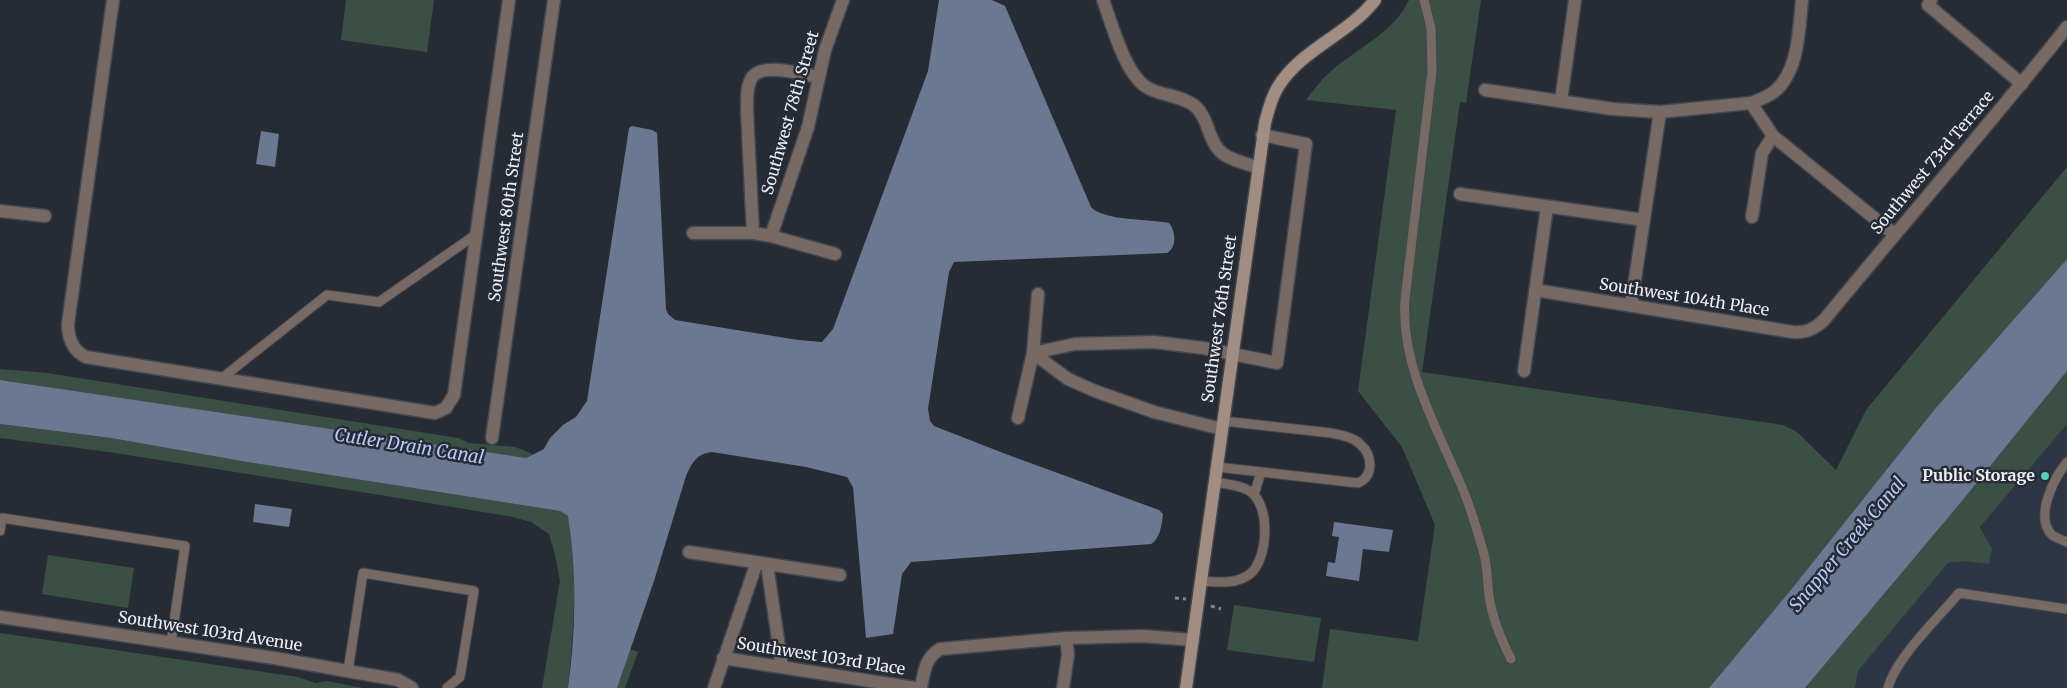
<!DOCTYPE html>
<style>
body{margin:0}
canvas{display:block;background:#262b34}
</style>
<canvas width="2067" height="688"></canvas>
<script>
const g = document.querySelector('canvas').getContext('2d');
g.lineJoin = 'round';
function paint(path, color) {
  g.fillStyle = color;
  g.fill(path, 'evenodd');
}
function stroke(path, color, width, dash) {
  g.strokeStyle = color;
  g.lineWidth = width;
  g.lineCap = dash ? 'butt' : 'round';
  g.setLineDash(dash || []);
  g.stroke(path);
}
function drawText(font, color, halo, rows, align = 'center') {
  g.font = font + ' Merriweather,serif';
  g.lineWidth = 5;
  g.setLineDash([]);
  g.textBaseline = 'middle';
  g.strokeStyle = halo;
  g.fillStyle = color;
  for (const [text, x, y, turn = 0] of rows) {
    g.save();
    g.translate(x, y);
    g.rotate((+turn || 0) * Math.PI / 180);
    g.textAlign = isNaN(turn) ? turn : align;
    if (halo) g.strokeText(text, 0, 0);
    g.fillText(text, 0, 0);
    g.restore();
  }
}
paint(new Path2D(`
 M2067,424V688H1855L1858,671L1948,563L1965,560L1989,564L1985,535L1980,527Z`), '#2e3544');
paint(new Path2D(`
 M346,0H434L427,52L341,40Z
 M1409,0H1481L1466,103L1460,102L1422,372L1783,425L1797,432L1836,470L1866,410L2067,167V259L1934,410L1790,591L1709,688H1322L1330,629L1418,641L1435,525L1402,447L1358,391L1396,110L1306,100C1313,91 1320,81 1329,73C1355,49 1393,34 1409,0Z
 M0,369L47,373L458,438L469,443L515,447L533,454L526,458L510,456L39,386L0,380Z
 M2067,371V424L1980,527L1992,549L1989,564L1965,561L1948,563L1858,671L1855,688H1805L1962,501Z
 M0,424L111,438L247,462L560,511L568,516C578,574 574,630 568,688H542L560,581L555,555L549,534L531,522L513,517L380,495L109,452L0,438Z
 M48,555L134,568L128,608L42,594Z
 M1234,605L1321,618L1314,662L1227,650Z
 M0,633L298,677L316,683L327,681L363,688H0Z
 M630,649L638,652L625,688H617Z`), '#3b5044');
paint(new Path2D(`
 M939,0H992L1005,6L1091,207C1103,221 1150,219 1169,223C1176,231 1177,248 1167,253L954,262L949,272L928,409L930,421L934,426L1011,456L1159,510L1163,514C1162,524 1160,539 1151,544L911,562L902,574L893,634L866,638L853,487L847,477L806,467L712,452C696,454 692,463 686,476L654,581L617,688H568C576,631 577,573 568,516L560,511L247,462L111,438L0,424V380L526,458L544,449L550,438L563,425L576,417L587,401L629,128L632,126L652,130L657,133L666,309L668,314L675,320L798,340L822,342L833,329L928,71Z
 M261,131L279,134L275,167L256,164Z
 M2067,259V371L1962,501L1805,688H1709L1790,591L1934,410Z
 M255,504L292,509L289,527L253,522Z
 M1334,522L1393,530L1389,552L1363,549L1359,581L1326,576L1328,562L1335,563L1339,537L1332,536Z`), '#6b7892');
const lane = new Path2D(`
 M1424,0L1431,28L1432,71L1405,299C1400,367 1439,431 1464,492C1472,512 1478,533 1484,554C1488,569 1487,587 1490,602C1494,623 1502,641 1511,659
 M222,378L327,295L379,302L478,233
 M2067,462C2054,478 2034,517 2052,535C2056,538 2063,540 2067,542
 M1217,467L1358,483C1375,476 1372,454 1360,444C1353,437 1341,435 1331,433L1223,421
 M1254,495L1261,472
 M0,531L2,518L185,546L171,643
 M1201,581C1218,582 1235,585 1250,574C1268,560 1272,503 1248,490C1238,485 1226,484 1214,482
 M348,671L363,573L474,591L460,677L447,688
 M1888,688C1895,659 1939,617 1959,593L2067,609`);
const street = new Path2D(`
 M113,0L68,324C68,338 73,351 86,357L435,413L446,408L454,395L509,0
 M1103,0C1112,24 1126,79 1150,89C1164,96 1184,96 1196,107C1210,120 1208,145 1225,155C1234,161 1247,164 1257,167
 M1931,0L1928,5L2022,84
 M1485,90L1613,109L1660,112L1751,103L1773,136L1894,234
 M1561,101L1575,0
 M1751,103C1759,100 1768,97 1775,91C1799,71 1799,28 1802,0
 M1460,194L1644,220
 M0,211L45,216
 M1752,217L1762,153L1773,136
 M693,233H753L771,236L835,254
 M753,233L747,111C747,100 746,85 753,76C765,63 802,74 818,77
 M771,236L808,127L825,50L843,0
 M1535,290L1793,332C1806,333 1815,329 1824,320C1904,222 1988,127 2067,27
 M1631,306L1660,112
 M1033,353L1075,344L1154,342L1203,348L1277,363L1306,144L1262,135
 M1033,353L1068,379L1095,391L1154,412L1222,429
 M1524,371L1547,207
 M1018,418L1033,353L1038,294
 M492,438L554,0
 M689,552L840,575
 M767,564L782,667
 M0,617L274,658L387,678L398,680L412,688
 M723,658L915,688
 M714,688L757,562
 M921,688C924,672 925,658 940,649L1066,638
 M1063,688L1068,654L1066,638L1143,636L1193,640`);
const secondary = new Path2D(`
 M1186,688L1265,123C1268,111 1271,98 1278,87C1301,49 1348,35 1375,0`);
stroke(lane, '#42474f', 11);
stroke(street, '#42474f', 15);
stroke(secondary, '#42474f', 15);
stroke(new Path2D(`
 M1175,598L1186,599
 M1211,606L1221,609`), '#83878f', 3, [4, 4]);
stroke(lane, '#776a64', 9);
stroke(street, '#776a64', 12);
stroke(secondary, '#a28d83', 12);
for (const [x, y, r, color] of [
 [2045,476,5,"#5acebd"]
]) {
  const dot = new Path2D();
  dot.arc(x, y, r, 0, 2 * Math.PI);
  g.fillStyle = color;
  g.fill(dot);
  stroke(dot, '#262b34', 2);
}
drawText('16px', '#edf0f7', '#262b34', [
 ["Southwest 78th Street",791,113,-74],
 ["Southwest 73rd Terrace",1933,163,-50],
 ["Southwest 80th Street",507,217,-82],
 ["Southwest 104th Place",1684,298,9],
 ["Southwest 76th Street",1220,319,-82],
 ["Southwest 103rd Avenue",210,632,9],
 ["Southwest 103rd Place",821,657,9]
]);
drawText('bold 16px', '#edf0f7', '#262b34', [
 ["Public Storage",2035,476]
], 'right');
drawText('italic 18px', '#b4ccfd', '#262b34', [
 ["Cutler Drain Canal",409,447,9],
 ["Snapper Creek Canal",1848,545,-50]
]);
</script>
